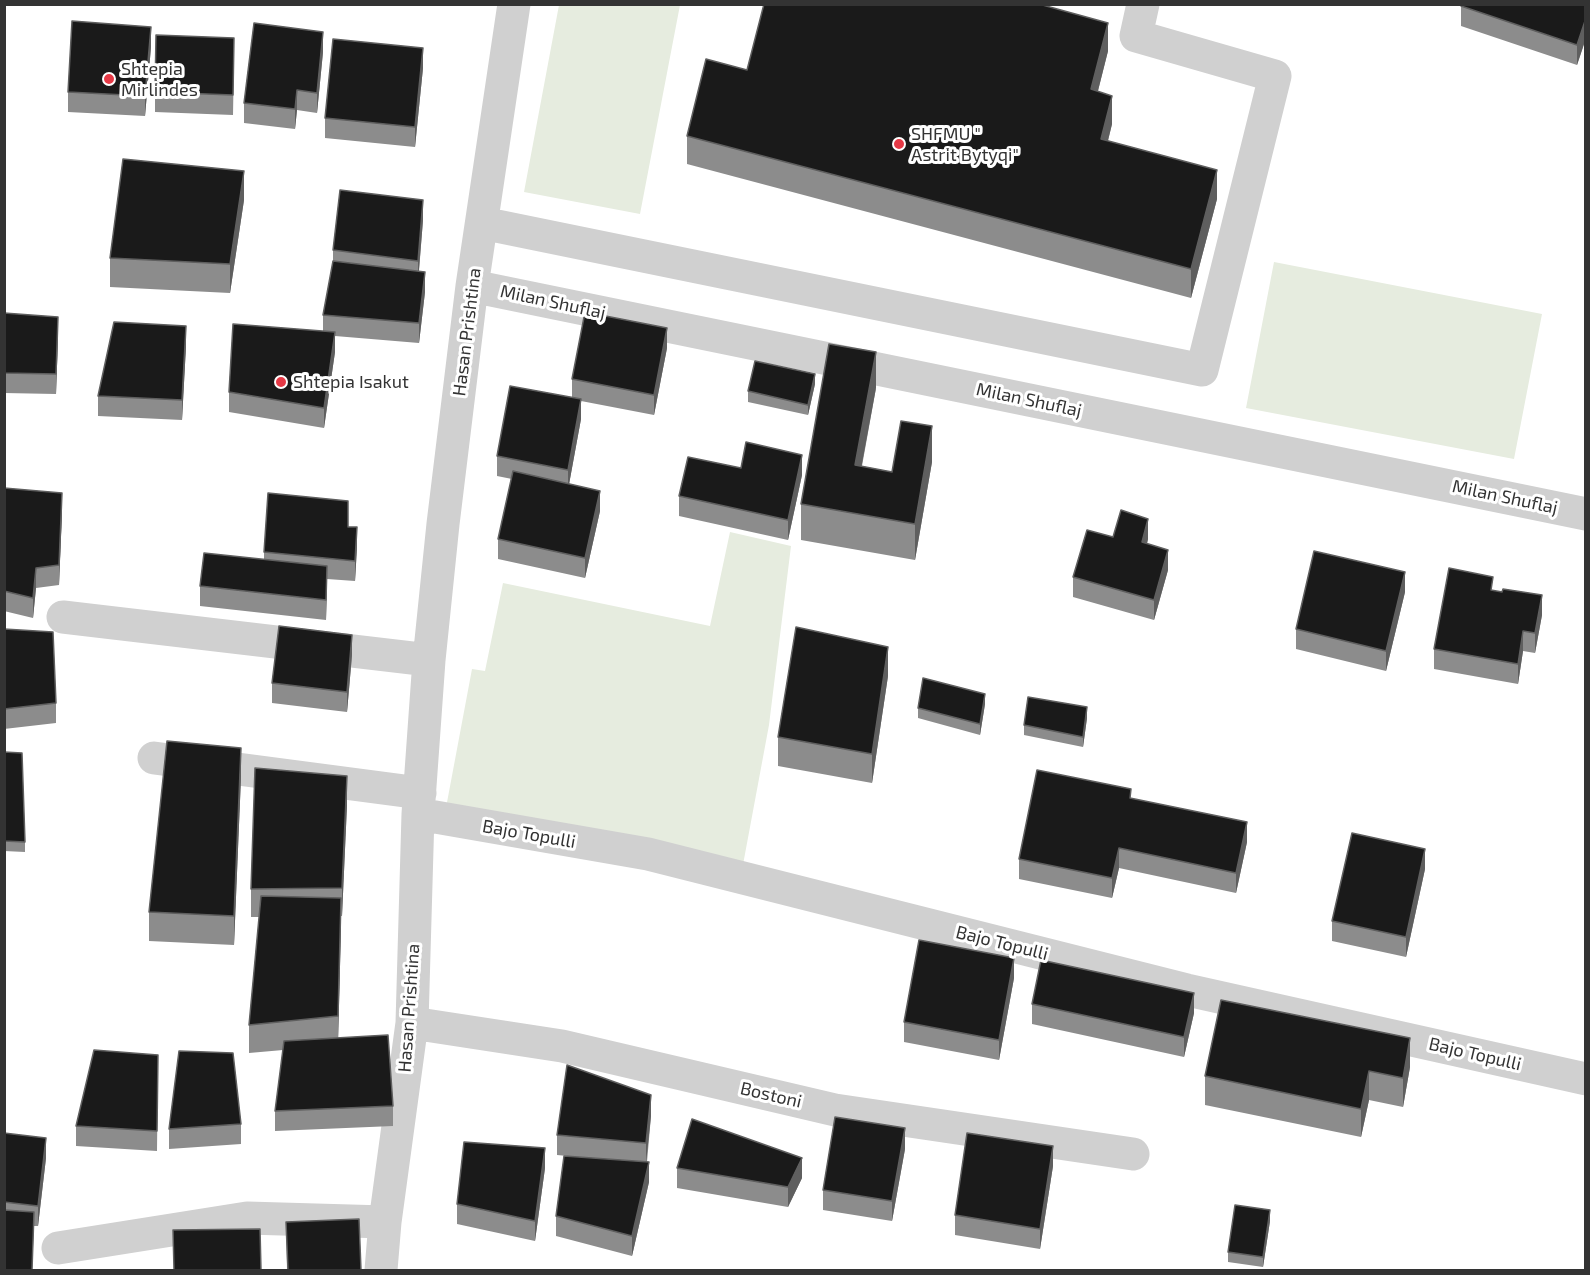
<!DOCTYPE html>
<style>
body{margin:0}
#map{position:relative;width:1590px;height:1275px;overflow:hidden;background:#fff;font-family:"Exo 2",sans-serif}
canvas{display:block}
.frame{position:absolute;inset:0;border:6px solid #333;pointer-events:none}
</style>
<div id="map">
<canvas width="1590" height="1275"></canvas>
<div class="frame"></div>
</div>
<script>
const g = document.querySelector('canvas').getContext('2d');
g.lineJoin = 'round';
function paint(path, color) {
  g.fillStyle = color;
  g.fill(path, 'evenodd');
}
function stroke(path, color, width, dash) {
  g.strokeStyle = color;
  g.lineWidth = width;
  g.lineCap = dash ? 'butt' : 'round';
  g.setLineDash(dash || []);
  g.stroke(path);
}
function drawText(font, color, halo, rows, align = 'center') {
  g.font = font + ' "Exo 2",sans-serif';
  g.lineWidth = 6;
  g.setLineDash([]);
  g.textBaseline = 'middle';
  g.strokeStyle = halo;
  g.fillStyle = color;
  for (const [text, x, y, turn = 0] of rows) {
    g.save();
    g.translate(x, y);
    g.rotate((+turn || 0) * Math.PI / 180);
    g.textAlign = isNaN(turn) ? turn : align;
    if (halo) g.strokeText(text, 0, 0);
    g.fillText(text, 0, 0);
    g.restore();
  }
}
paint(new Path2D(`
 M559,5H680L640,214L524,192Z
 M1274,262L1542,314L1514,459L1246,408Z
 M730,532L791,546L769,725L742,870L445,813L472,669L485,671L503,583L710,626Z`), '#e6ecdf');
stroke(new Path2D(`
 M482,223L1202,370L1275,76L1136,36L1143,4
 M472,286L1586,514
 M63,617L429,660
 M154,758L420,793
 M418,814L648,854L1187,990L1586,1079
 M412,1023L562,1046L835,1110L1133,1154
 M58,1248L247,1218L385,1222
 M381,1270L385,1222L412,1023L418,814L429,660L443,524L472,286L514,4`), '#d0d0d0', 33);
paint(new Path2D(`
 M1586,4V38L1577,65L1461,26V6Z
 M151,47L145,116L68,112V92Z
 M1108,51L1098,91L1112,124L1108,141L1217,199L1191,298L687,164V136L747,70Z
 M323,52L317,113L297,110L295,129L244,123V103Z
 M234,58L233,115L155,112V92Z
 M423,68L415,147L325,138V118Z
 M244,200L230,293L110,287V258Z
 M423,220L419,271L425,292L419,343L335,336V352L324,428L229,412V392L323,331V315L333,261V250Z
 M4,313L58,337L56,394L4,393Z
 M186,346L182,420L98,416V396Z
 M667,348L654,415L581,401V419L569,484L600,511L585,578L498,559V539L512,479L497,476V456L572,398V379Z
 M815,384L808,415L748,402V391Z
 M876,388L862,466L892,472L932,462L915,560L801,540V504Z
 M741,468L802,475L788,540L679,516V496Z
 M4,488L62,513L59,585L36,588L33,618L4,611Z
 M348,527L357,547L355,581L327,579L326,620L200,606V586L264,559V552Z
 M1113,537L1148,539L1147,544L1168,570L1154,620L1073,597V577Z
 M1493,590L1542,615L1535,653L1523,651L1518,684L1434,669V649Z
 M1405,592L1386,671L1296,649V629Z
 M4,629L56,703V723L4,729Z
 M352,655L347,712L272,703V683Z
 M888,676L872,783L778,766V737Z
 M985,704L980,735L918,718V708Z
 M1087,718L1083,747L1024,735V725Z
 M4,752L25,842V852L4,851Z
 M241,777L234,945L149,941V912Z
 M1131,799L1247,842L1236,893L1119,868L1112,898L1019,879V859Z
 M347,805L342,916H341L338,1038L393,1106V1126L275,1131V1111L283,1050L249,1053V1025L259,917H251V889Z
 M1425,869L1406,957L1332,941V921Z
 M1014,978L999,1060L904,1042V1022Z
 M1032,1004L1194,1013L1184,1057L1032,1024Z
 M158,1055L157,1151L76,1146V1126Z
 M1410,1067L1403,1107L1369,1100L1361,1137L1205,1105V1076Z
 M651,1116L647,1162L649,1182L632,1256L556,1236V1216L578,1157L557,1155V1135Z
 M241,1124V1144L169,1149V1129Z
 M4,1133L46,1158L38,1226H34L32,1270H4Z
 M905,1149L892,1221L823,1210V1190Z
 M1053,1166L1040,1249L955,1235V1215Z
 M545,1168L535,1241L457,1224V1204Z
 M677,1168L802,1178L788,1207L677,1188Z
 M1270,1221L1263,1267L1228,1262V1252Z
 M286,1222L361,1270H287Z`), '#8c8c8c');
paint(new Path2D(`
 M1586,18V38L1577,65V45Z
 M1108,23V51L1091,118V89Z
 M151,27V47L145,116V96Z
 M323,32V52L317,113V93Z
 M423,48V68L415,147V127Z
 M297,90V110L295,129V109Z
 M1112,96V124L1101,168V139Z
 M1217,170V199L1191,298V269Z
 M244,171V200L230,293V264Z
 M423,200V220L418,281V261Z
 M425,272V292L419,343V323Z
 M58,317V337L56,394V374Z
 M186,326V346L182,420V400Z
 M667,328V348L654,415V395Z
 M335,332V352L324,428V408Z
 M876,352V388L855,501V465Z
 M815,374V384L808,415V405Z
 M581,399V419L568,490V470Z
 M932,426V462L915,560V524Z
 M802,455V475L788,540V520Z
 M600,491V511L585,578V558Z
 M62,493V513L59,585V565Z
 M1148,519V539L1142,562V542Z
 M357,527V547L355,581V561Z
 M1168,550V570L1154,620V600Z
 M327,566V586L326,620V600Z
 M36,568V588L33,618V598Z
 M1405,572V592L1386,671V651Z
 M1542,595V615L1535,653V633Z
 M1523,631V651L1518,684V664Z
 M352,635V655L347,712V692Z
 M888,647V676L872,783V754Z
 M985,694V704L980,735V724Z
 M1087,707V718L1083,747V737Z
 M241,748V777L234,945V916Z
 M347,776V805L342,916V888Z
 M1247,822V842L1236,893V873Z
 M1119,848V868L1112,898V878Z
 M1425,849V869L1406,957V937Z
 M341,898V927L338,1045V1016Z
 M1014,958V978L999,1060V1040Z
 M1194,993V1013L1184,1057V1037Z
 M1410,1038V1067L1403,1107V1078Z
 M1369,1071V1100L1361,1137V1109Z
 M651,1095V1116L646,1163V1143Z
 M905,1128V1149L892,1221V1201Z
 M46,1138V1158L38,1226V1206Z
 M1053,1146V1166L1040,1249V1229Z
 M545,1148V1168L535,1241V1221Z
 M802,1158V1178L788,1207V1187Z
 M649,1162V1182L632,1256V1236Z
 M1270,1210V1221L1263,1267V1257Z`), '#5f5f5f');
const building = new Path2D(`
 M764,4H1039L1108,23L1091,89L1112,96L1101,139L1217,170L1191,269L687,136L706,59L747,70Z
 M1461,4H1586V18L1577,45L1461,6Z
 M72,21L151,27L145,96L68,92Z
 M254,23L323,32L317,93L297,90L295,109L244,103Z
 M156,35L234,38L233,95L155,92Z
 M333,39L423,48L415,127L325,118Z
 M123,159L244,171L230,264L110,258Z
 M340,190L423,200L418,261L333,250Z
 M333,261L425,272L419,323L323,315Z
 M585,312L667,328L654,395L572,379Z
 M4,313L58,317L56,374L4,373Z
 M114,322L186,326L182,400L98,396Z
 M233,324L335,332L324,408L229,392Z
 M829,344L876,352L855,465L892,472L901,421L932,426L915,524L801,504Z
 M755,361L815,374L808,405L748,391Z
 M510,386L581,399L568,470L497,456Z
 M746,442L802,455L788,520L679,496L688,457L741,468Z
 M513,471L600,491L585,558L498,539Z
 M4,488L62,493L59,565L36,568L33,598L4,591Z
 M268,493L348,501V527H357L355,561L264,552Z
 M1121,510L1148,519L1142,542L1168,550L1154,600L1073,577L1087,530L1113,537Z
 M1314,551L1405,572L1386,651L1296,629Z
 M204,553L327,566L326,600L200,586Z
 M1449,568L1493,577L1491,590L1502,592L1503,589L1542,595L1535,633L1523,631L1518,664L1434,649Z
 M279,626L352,635L347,692L272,683Z
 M796,627L888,647L872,754L778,737Z
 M4,629L53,632L56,703L4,709Z
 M923,678L985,694L980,724L918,708Z
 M1028,697L1087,707L1083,737L1024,725Z
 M167,741L241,748L234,916L149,912Z
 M4,752L22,753L25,842L4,841Z
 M255,768L347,776L342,888L251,889Z
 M1037,770L1131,789L1130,798L1247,822L1236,873L1119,848L1112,878L1019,859Z
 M1352,833L1425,849L1406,937L1332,921Z
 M261,896L341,898L338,1016L249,1025Z
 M919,940L1014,958L999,1040L904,1022Z
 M1041,960L1194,993L1184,1037L1032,1004Z
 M1221,1000L1410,1038L1403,1078L1369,1071L1361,1109L1205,1076Z
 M388,1035L393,1106L275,1111L284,1041Z
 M94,1050L158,1055L157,1131L76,1126Z
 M179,1051L233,1053L241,1124L169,1129Z
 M567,1065L651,1095L646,1143L557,1135Z
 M835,1117L905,1128L892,1201L823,1190Z
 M692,1119L802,1158L788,1187L677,1168Z
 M4,1133L46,1138L38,1206L4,1202Z
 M967,1133L1053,1146L1040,1229L955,1215Z
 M464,1142L545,1148L535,1221L457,1204Z
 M564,1156L649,1162L632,1236L556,1216Z
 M1235,1205L1270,1210L1263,1257L1228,1252Z
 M4,1210L34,1212L32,1270H4Z
 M359,1219L361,1270H288L286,1222Z
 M260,1229L261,1270H174L173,1230Z`);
paint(building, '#1a1a1a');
stroke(building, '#5f5f5f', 1.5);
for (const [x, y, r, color] of [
 [109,79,6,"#e63946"],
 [899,144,6,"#e63946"],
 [281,382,6,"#e63946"]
]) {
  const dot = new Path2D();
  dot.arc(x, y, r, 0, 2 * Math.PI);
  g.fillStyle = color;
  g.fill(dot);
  stroke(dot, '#fff', 2);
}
drawText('18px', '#333', '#fff', [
 ["Shtepia",121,69],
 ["Mirlindes",121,90],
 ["SHFMU \"",911,134],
 ["Astrit Bytyqi\"",911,155],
 ["Shtepia Isakut",293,382]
], 'left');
drawText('18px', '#333', '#fff', [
 ["Milan Shuflaj",553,302,12],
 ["Hasan Prishtina",467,332,-83],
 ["Milan Shuflaj",1029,400,12],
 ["Milan Shuflaj",1505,497,12],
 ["Bajo Topulli",529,834,10],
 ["Bajo Topulli",1002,943,14],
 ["Hasan Prishtina",409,1008,-86],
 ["Bajo Topulli",1475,1054,13],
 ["Bostoni",771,1095,13]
]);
</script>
